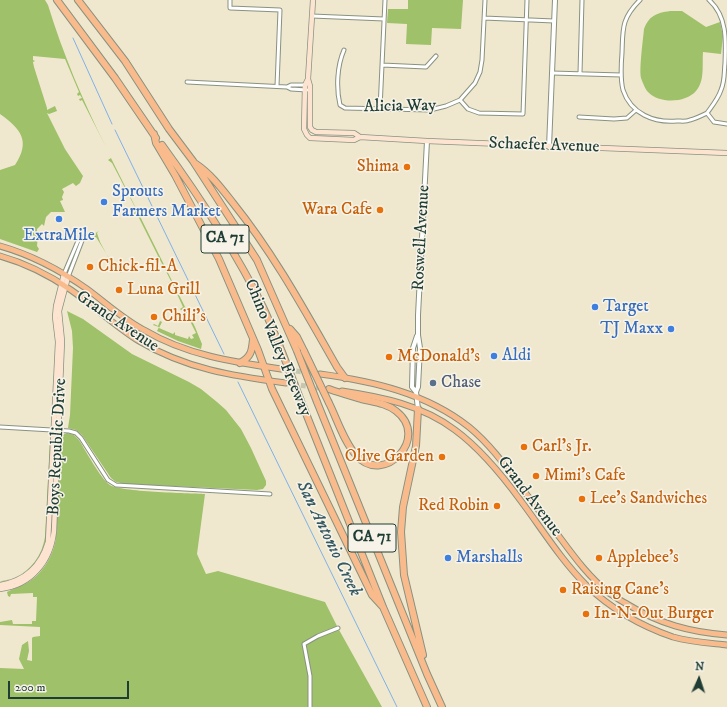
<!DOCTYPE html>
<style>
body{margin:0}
#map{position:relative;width:727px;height:707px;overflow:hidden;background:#f0e8ce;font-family:"IM FELL DW Pica",serif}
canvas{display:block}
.north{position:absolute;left:679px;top:659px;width:40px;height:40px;-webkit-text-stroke:3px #f7f3e8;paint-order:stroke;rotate:3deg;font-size:11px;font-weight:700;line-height:16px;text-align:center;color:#1f3d34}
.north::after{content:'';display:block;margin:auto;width:14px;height:18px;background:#1f3d34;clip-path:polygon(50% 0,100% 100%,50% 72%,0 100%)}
.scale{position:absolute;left:8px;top:681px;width:121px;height:18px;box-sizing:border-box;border:2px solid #1f3d34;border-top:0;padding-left:5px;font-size:12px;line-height:14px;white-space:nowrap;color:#1f3d34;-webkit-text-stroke:3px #f7f3e8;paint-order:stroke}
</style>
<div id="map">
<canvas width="727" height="707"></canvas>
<div class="north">N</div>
<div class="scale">200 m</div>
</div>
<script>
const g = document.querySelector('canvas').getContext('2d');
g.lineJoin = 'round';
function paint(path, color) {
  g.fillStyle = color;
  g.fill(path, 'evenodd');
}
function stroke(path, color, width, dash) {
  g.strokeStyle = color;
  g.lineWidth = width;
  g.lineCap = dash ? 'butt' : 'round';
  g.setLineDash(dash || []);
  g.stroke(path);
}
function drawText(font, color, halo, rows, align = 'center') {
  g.font = font + ' "IM FELL DW Pica",serif';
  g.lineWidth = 3;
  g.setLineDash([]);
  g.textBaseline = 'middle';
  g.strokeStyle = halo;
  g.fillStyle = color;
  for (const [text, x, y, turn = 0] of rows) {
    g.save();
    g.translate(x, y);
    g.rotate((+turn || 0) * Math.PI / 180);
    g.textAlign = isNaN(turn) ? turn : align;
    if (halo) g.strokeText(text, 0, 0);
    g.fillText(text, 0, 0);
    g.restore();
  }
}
paint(new Path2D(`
 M0,0H45L48,5C63,54 83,101 106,147L82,100L80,101L79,99L82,98L80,95L78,96L77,94L79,92L65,59L33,56V60L35,61L33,62L34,67L47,108V110L55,106L57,111L49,114L47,113L65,149L83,176L80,183L76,186L73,183L62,189L64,192L62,197L63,200L60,201L65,212H51L46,217L44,226L42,224L37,229V233L38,234L37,246L39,249L37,252L0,239V170L15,165C31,141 21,129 0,114Z
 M408,0H463L461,29L432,28L431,45L406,44L407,24L387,23L388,9H408Z
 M670,11H682L706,27L720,22L723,36L721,54L703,52C702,65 705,81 696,91C686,103 659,104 648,92C645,89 643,83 641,78C639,69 643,40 644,29C649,16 656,13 670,11Z
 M106,148L195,327L202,344L201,349L178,341L157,331L159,327L153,325L154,324L158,326L160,321L162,322L159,328L173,334L175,332V335L188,339L189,336L191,339L194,338L192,335L196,333L184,309L181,310L180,309L183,307L172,283L169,285L168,283L171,281L159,258L156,259L158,256L137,214H134L136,209L112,163L108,160L111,158Z
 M99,231L97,233L100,242L113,266L117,265L119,266L117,269L121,272L124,270L121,273L107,262L106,260L109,258L96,237L93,239L94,234Z
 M67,311L83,319L132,354L189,382L201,389L217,402L226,410L241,429L251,448L266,481V485L263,489L257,490L126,484L116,482L111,478L82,435L76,430L68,428L70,415L73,348L72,331Z
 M67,433L74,435L79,440C86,451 100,478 110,485C120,492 188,493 205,494L197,554L206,574L218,571L325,602L338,628L382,707H0V668L24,669L19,659L22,645L28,641L29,651L27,660L32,661V638L33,637L40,636V627L0,625V622L12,620L13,624H32V621H36L37,597H33V593L11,594L10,597L8,596L7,592C12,589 19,587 25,584C42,575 53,557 56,538L60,439L62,435Z
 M50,439H51L47,533C43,560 26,578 0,582C3,580 10,580 14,578C32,570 42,555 45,537Z`), '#9ec16a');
stroke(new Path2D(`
 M73,38L112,124
 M115,130L224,354
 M238,382L397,707`), '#7db1ea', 1);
stroke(new Path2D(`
 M281,369L317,374
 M286,383L326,389`), '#c6c6af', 5, [5, 2.5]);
const minor = new Path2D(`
 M230,0V8L280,10L277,86
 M640,0C621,19 623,29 622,53C621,65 620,78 623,90C631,114 654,123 677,121C681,121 686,122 690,120C695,119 701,116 707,113
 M312,16L384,19
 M484,18L554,21
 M344,50C337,66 336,88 340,105L345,108L430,110L446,106L460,100L475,83L480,72L482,60L485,0
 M382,65L426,67L436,56
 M552,73L621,75
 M580,73L582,0
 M187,82L287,87L291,89L307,90
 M287,87L291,85H306
 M460,100L468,109L479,113L523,114L527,0
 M380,109L385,0
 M707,113C712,106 718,99 721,90C725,81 724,72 725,63C726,40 727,16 709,0
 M707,113L714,122L727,124
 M579,117L614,119L627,118L636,110
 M64,274L78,241L86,236
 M68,277L83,238
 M0,427L69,431L76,433L81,438L108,480L116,485L270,494
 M310,707V676L304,644L318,636L338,628`);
const tertiary = new Path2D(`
 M549,147L555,0
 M416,392L412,387L413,348L417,336
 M418,409L416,392L418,387L420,348L418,335V315L427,141`);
const secondary = new Path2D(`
 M313,0L308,79L305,85L304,129L307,135L310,138L354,140L360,137L427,141L727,153
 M308,79L310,86V127L312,130L316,132L354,133L360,137
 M0,585C25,581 41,566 48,542L58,342L55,317L56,306L64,274
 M0,589C31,586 51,561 54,531L62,341L59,311L68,277`);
const primary = new Path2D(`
 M0,246C32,255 60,270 87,289C106,303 123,319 144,330C186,355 233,362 281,369
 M0,256C25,263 49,275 71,290C94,306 115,326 139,341C186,369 233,376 286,383
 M320,374C372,381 426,393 469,427C491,445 507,468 524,491C536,507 549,523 561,539C575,558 590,578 609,593C615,597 621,601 627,604C659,624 690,632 727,635
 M342,391C382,397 422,405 455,430C481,449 502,475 521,501C542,529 561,560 586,585C610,608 641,626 673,637C691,642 709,643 727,645`);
const motorway = new Path2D(`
 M57,0L115,78L156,138
 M78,0L125,61L169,129L193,161L257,260L297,351
 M154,134L156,143L175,175L219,259L258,350L272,389L372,595L383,607
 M162,145C199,196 235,250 263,307C270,322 276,337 282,352
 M196,164C211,174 222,189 233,203C274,254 305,311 337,367L345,378
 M290,329L297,337L304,351
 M240,363C251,357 252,351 253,339
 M329,389C340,393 351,396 361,399C373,402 386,403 396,411C431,438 383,487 356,455C344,442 337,419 329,403
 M301,401L383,607L427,707
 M317,402L427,674L442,707
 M418,409L416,446L403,507L401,532L404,575L423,655`);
stroke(minor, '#889281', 5);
stroke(tertiary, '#889281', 6);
stroke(secondary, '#889281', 6);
stroke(primary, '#889281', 7);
stroke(motorway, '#889281', 8);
stroke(minor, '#fff', 3);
stroke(tertiary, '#fff', 4);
stroke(secondary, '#fde4d1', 4.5);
stroke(primary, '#fabb8c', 5);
stroke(motorway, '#fabb8c', 6);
const motorwayBridge = new Path2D(`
 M297,351L317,402
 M304,351L329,403
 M282,352L301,401`);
stroke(motorwayBridge, '#889281', 8, []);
stroke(motorwayBridge, '#fabb8c', 6);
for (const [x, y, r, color] of [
 [407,167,4,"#e8710a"],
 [104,202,4,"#3f7fe0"],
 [380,210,4,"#e8710a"],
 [59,219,4,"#3f7fe0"],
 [90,267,4,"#e8710a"],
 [119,290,4,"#e8710a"],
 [595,307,4,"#3f7fe0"],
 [154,317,4,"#e8710a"],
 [671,329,4,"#3f7fe0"],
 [494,356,4,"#3f7fe0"],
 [389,357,4,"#e8710a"],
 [433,383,4,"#5c6f8a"],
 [524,447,4,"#e8710a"],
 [442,457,4,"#e8710a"],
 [536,476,4,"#e8710a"],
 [582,499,4,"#e8710a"],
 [497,506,4,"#e8710a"],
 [448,558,4,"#3f7fe0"],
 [599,558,4,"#e8710a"],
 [563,590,4,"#e8710a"],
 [586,614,4,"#e8710a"]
]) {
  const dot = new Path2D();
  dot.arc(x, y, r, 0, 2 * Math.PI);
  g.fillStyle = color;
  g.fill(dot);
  stroke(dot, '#f7f3e8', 1.5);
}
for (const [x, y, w] of [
 [225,239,48],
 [372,538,48]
]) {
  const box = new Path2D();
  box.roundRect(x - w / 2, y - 14, w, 28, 3);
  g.fillStyle = '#f7f3e8';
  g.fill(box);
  stroke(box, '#1f3d34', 1);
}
drawText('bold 16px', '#1f3d34', null, [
 ["CA 71",225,239],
 ["CA 71",372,538]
]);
drawText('17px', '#1f3d34', '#f7f3e8', [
 ["Alicia Way",400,107,-1],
 ["Schaefer Avenue",544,146,2],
 ["Roswell Avenue",422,238,-87],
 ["Grand Avenue",117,322,34],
 ["Chino Valley Freeway",277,348,67],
 ["Boys Republic Drive",58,447,-87],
 ["Grand Avenue",529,497,53]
]);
drawText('17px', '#c56008', '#f7f3e8', [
 ["Shima",399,167,"right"],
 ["Wara Cafe",372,210,"right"],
 ["Chick-fil-A",98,267],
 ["Luna Grill",127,290],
 ["Chili's",162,317],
 ["McDonald's",397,357],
 ["Carl's Jr.",532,447],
 ["Olive Garden",434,457,"right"],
 ["Mimi's Cafe",544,476],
 ["Lee's Sandwiches",590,499],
 ["Red Robin",489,506,"right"],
 ["Applebee's",607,558],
 ["Raising Cane's",571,590],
 ["In-N-Out Burger",594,614]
], 'left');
drawText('17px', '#366cbe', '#f7f3e8', [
 ["Sprouts",112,192],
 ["Farmers Market",112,212],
 ["ExtraMile",59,236,"center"],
 ["Target",603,307],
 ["TJ Maxx",663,329,"right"],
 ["Aldi",502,356],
 ["Marshalls",456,558]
], 'left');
drawText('17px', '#4e5e75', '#f7f3e8', [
 ["Chase",441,383]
], 'left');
drawText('italic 18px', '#365a62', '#f7f3e8', [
 ["San Antonio Creek",328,539,64]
]);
</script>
